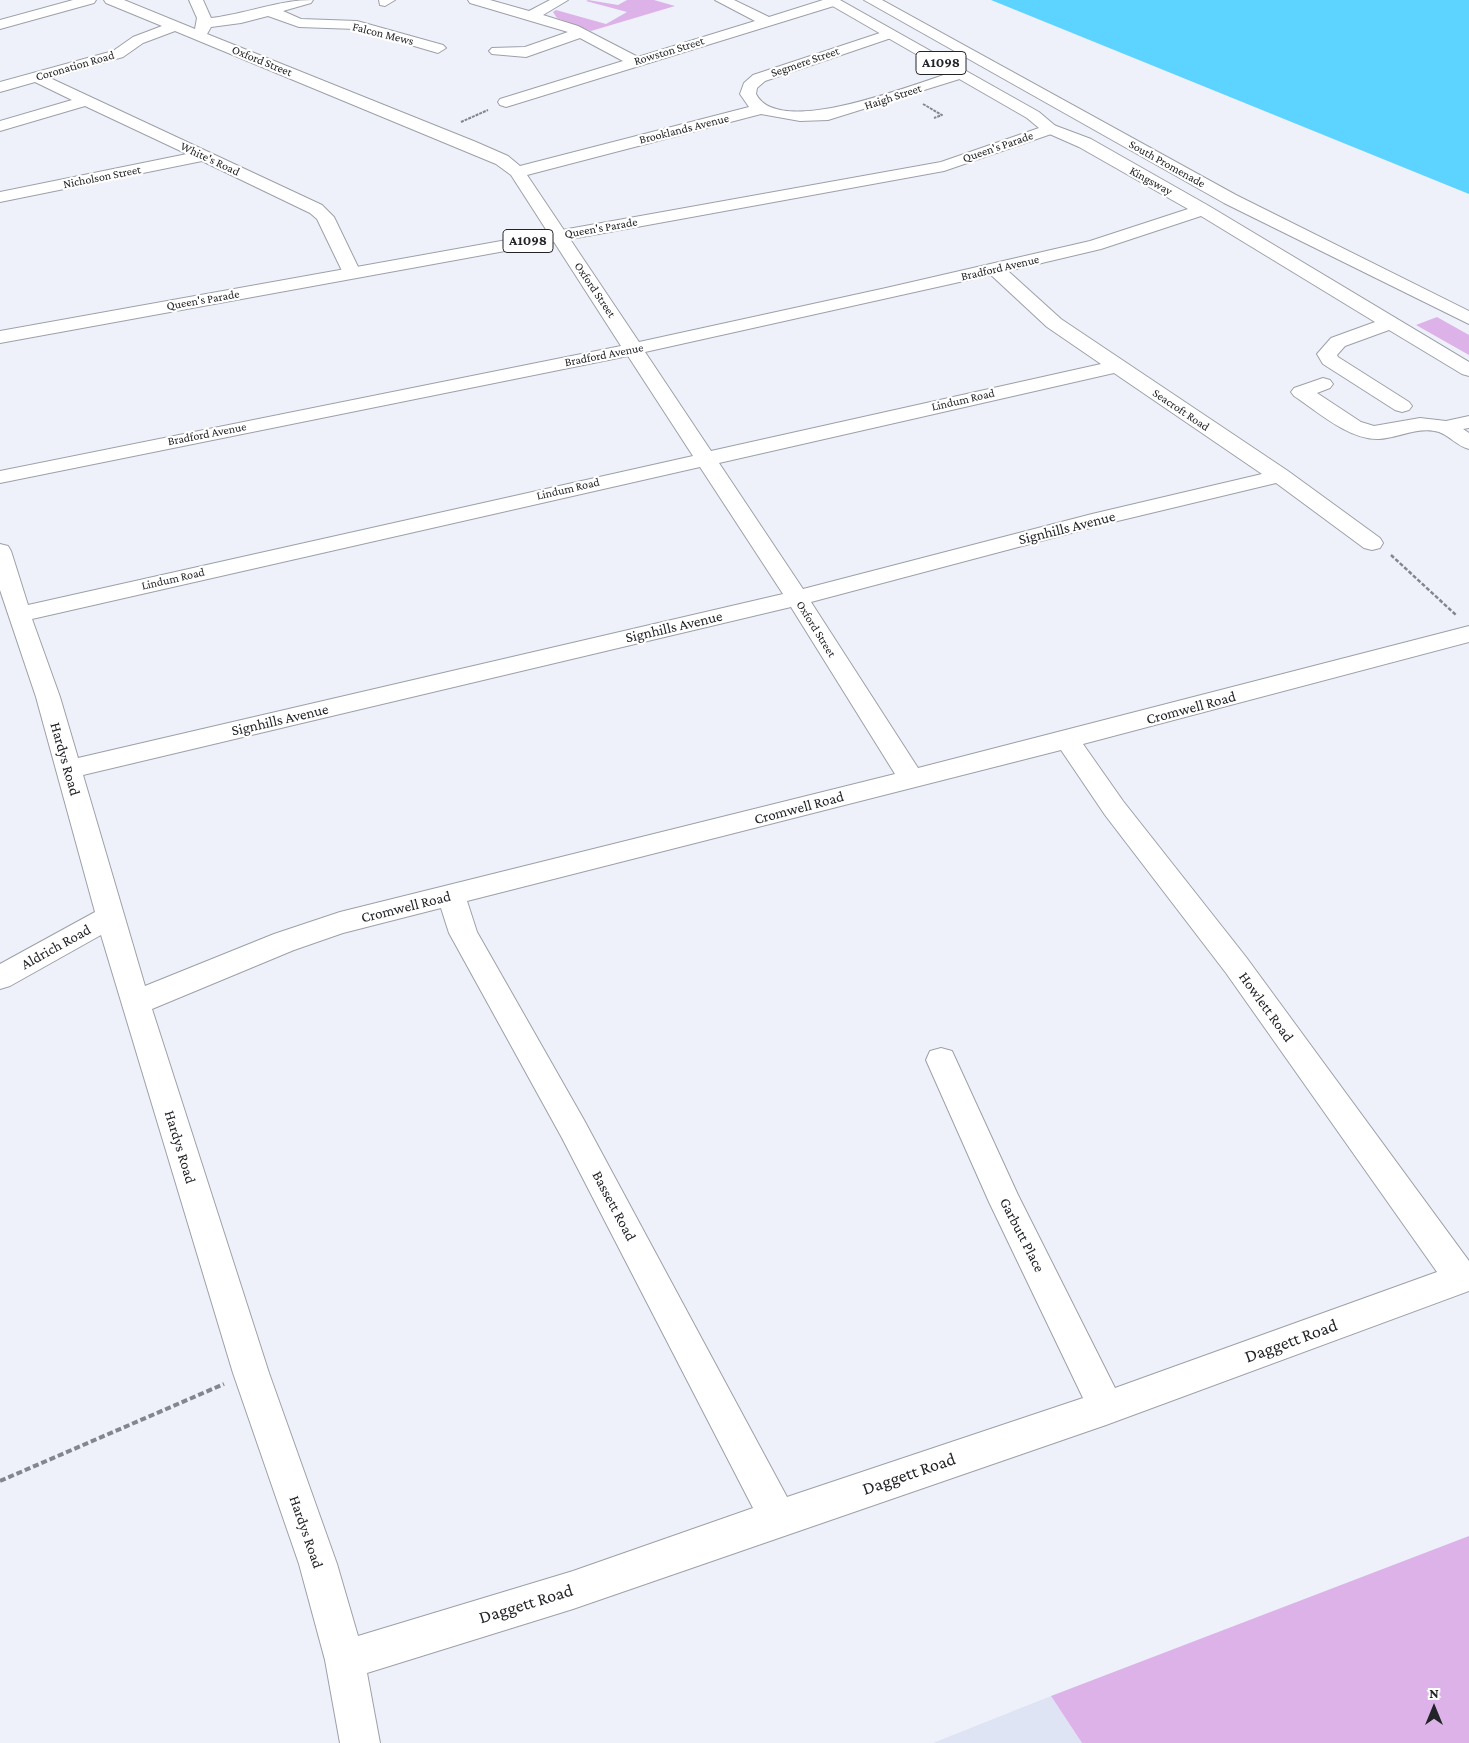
<!DOCTYPE html>
<style>
body{margin:0}
#map{position:relative;width:1469px;height:1743px;overflow:hidden;background:#eef1fa;font-family:"Crimson Pro",serif}
canvas{display:block}
.north{position:absolute;left:1409px;top:1683px;width:50px;height:50px;-webkit-text-stroke:4px #fff;paint-order:stroke;rotate:0deg;font-size:14px;font-weight:700;line-height:20px;text-align:center;color:#232428}
.north::after{content:'';display:block;margin:auto;width:18px;height:22px;background:#232428;clip-path:polygon(50% 0,100% 100%,50% 72%,0 100%)}
</style>
<div id="map">
<canvas width="1469" height="1743"></canvas>
<div class="north">N</div>
</div>
<script>
const g = document.querySelector('canvas').getContext('2d');
g.lineJoin = 'round';
function paint(path, color) {
  g.fillStyle = color;
  g.fill(path, 'evenodd');
}
function stroke(path, color, width, dash) {
  g.strokeStyle = color;
  g.lineWidth = width;
  g.lineCap = dash ? 'butt' : 'round';
  g.setLineDash(dash || []);
  g.stroke(path);
}
function drawText(font, color, halo, rows, align = 'center') {
  g.font = font + ' "Crimson Pro",serif';
  g.lineWidth = 4.5;
  g.setLineDash([]);
  g.textBaseline = 'middle';
  g.strokeStyle = halo;
  g.fillStyle = color;
  for (const [text, x, y, turn = 0] of rows) {
    g.save();
    g.translate(x, y);
    g.rotate((+turn || 0) * Math.PI / 180);
    g.textAlign = isNaN(turn) ? turn : align;
    if (halo) g.strokeText(text, 0, 0);
    g.fillText(text, 0, 0);
    g.restore();
  }
}
paint(new Path2D(`
 M1051,1696L1082,1743H933Z`), '#dee4f4');
paint(new Path2D(`
 M588,0L618,5L627,0H654L675,6L591,31L557,18L553,12L556,10L606,24L627,12L586,1Z
 M1437,317L1469,335V355L1416,325Z
 M1469,1536V1743H1082L1051,1696Z`), '#ddb2e9');
paint(new Path2D(`
 M991,0H1469V194Z`), '#5cd4ff');
const minor = new Path2D(`
 M73,0H96L94,3L0,29V20Z
 M104,0H124L195,29L197,18L189,0H203L211,18C246,14 278,0 313,0L311,3L283,11L301,19L357,21L443,45L446,48L438,53L356,29L299,27L268,16L241,23L211,27L207,34L476,142L508,156L520,166L749,107L740,94L744,83L753,75L889,30L896,34L894,37L765,81L757,88L756,94C779,140 919,82 956,71H966L969,74L966,77L828,120L800,121L761,114L527,175L639,342L886,288L1090,241L1188,209L1079,147L1045,132L1043,129L1051,124L1091,139L1209,206L1469,362V376L1462,374L1389,330L1345,346L1337,355L1338,357L1409,402L1412,406L1409,410L1402,412L1395,410L1323,364L1317,354L1331,338L1375,322L1201,216L1101,249L1008,271L1061,319L1288,471L1380,538L1383,543L1380,548L1372,550L1364,548L1276,483L1105,524L811,602L918,768L1469,626V642L1083,744L1123,801L1246,957L1469,1261V1291L1106,1425L573,1609L367,1673L380,1743H340L325,1660L299,1564L233,1373L101,935L10,986L0,989V964L95,912L36,697L0,590V544L8,546L11,551L28,605L693,456L628,356L0,483V471L621,346L511,175L496,164L175,31L143,43L123,57L50,78L322,205L334,217L361,273L359,277H345L317,219L310,213L202,161L0,202V192L187,154L85,106L0,131V121L72,100L35,82L0,92V82L113,51L133,37L162,26L106,3ZM991,275L1047,327L1101,364L711,451L645,352ZM1114,373L1262,474L1092,514L803,589L719,463ZM700,467L783,594L78,758L60,697L32,619ZM791,607L895,774L340,912L274,934L145,986L83,775ZM1061,750L1105,815L1226,973L1437,1272L1115,1388L1018,1195L952,1051L941,1048L930,1051L926,1060L989,1202L1083,1398L787,1497L584,1120L477,932L467,901ZM441,908L449,933L562,1138L753,1508L573,1571L358,1636L337,1564L269,1373L152,1009L294,950L343,933Z
 M379,0H395L385,6L380,5Z
 M468,0H490L529,11L550,0H568L543,15L578,26L638,57L755,21L715,0H734L769,17L823,0H838L839,2L837,5L506,107L500,105L498,102L500,99L623,61L580,38L526,57L492,54L489,51L492,48L525,47L568,32L470,3Z
 M864,0H882L1236,195L1469,311V324L1224,203Z
 M1323,378L1330,380L1333,384L1330,388L1317,393L1361,422L1374,426L1420,418L1446,421L1469,416V428L1463,429L1469,433V449C1457,446 1450,436 1439,432C1418,426 1399,438 1379,439C1349,440 1318,412 1294,396L1291,392L1294,388Z`);
const major = new Path2D(`
 M822,0H840L1039,112L1059,129L1057,132L944,171L0,343V331L941,162L1039,128L1027,118Z`);
stroke(minor, '#9da0a9', 2);
stroke(major, '#9da0a9', 2);
stroke(new Path2D(`
 M923,104L942,115L934,118
 M461,122L488,110`), '#84868d', 2, [3, 1]);
stroke(new Path2D(`
 M1391,555L1456,615`), '#84868d', 2.5, [4, 2]);
stroke(new Path2D(`
 M0,1481L224,1384`), '#84868d', 4, [6, 3]);
paint(minor, '#fff');
paint(major, '#fff');
drawText('12px', '#232428', '#fff', [
 ["Falcon Mews",383,34,14],
 ["Rowston Street",669,51,-17],
 ["Oxford Street",262,61,22],
 ["Segmere Street",805,62,-19],
 ["Coronation Road",75,66,-16],
 ["Haigh Street",893,97,-18],
 ["Brooklands Avenue",684,129,-14],
 ["Queen's Parade",998,147,-19],
 ["White's Road",210,159,25],
 ["South Promenade",1167,164,29],
 ["Nicholson Street",102,177,-11],
 ["Kingsway",1151,181,29],
 ["Queen's Parade",601,228,-10],
 ["Bradford Avenue",1000,268,-13],
 ["Oxford Street",595,290,56],
 ["Queen's Parade",203,300,-10],
 ["Bradford Avenue",604,355,-11],
 ["Lindum Road",963,400,-13],
 ["Seacroft Road",1181,410,34],
 ["Bradford Avenue",207,434,-11],
 ["Lindum Road",568,489,-13],
 ["Lindum Road",173,579,-13],
 ["Oxford Street",816,629,58]
]);
for (const [x, y, w] of [
 [941,63,50],
 [528,241,50]
]) {
  const box = new Path2D();
  box.roundRect(x - w / 2, y - 11.5, w, 23, 4);
  g.fillStyle = '#fff';
  g.fill(box);
  stroke(box, '#232428', 1);
}
drawText('bold 14px', '#232428', null, [
 ["A1098",941,63],
 ["A1098",528,241]
]);
drawText('15px', '#232428', '#fff', [
 ["Signhills Avenue",1067,528,-14],
 ["Signhills Avenue",674,627,-13],
 ["Cromwell Road",1191,708,-15],
 ["Signhills Avenue",280,720,-13],
 ["Hardys Road",65,759,74],
 ["Cromwell Road",799,808,-15],
 ["Cromwell Road",406,907,-14],
 ["Aldrich Road",56,947,-29],
 ["Howlett Road",1266,1007,54],
 ["Hardys Road",180,1147,73],
 ["Bassett Road",614,1206,62],
 ["Garbutt Place",1022,1235,63],
 ["Hardys Road",306,1532,71]
]);
drawText('18px', '#232428', '#fff', [
 ["Daggett Road",1291,1341,-20],
 ["Daggett Road",909,1474,-19],
 ["Daggett Road",526,1604,-17]
]);
</script>
